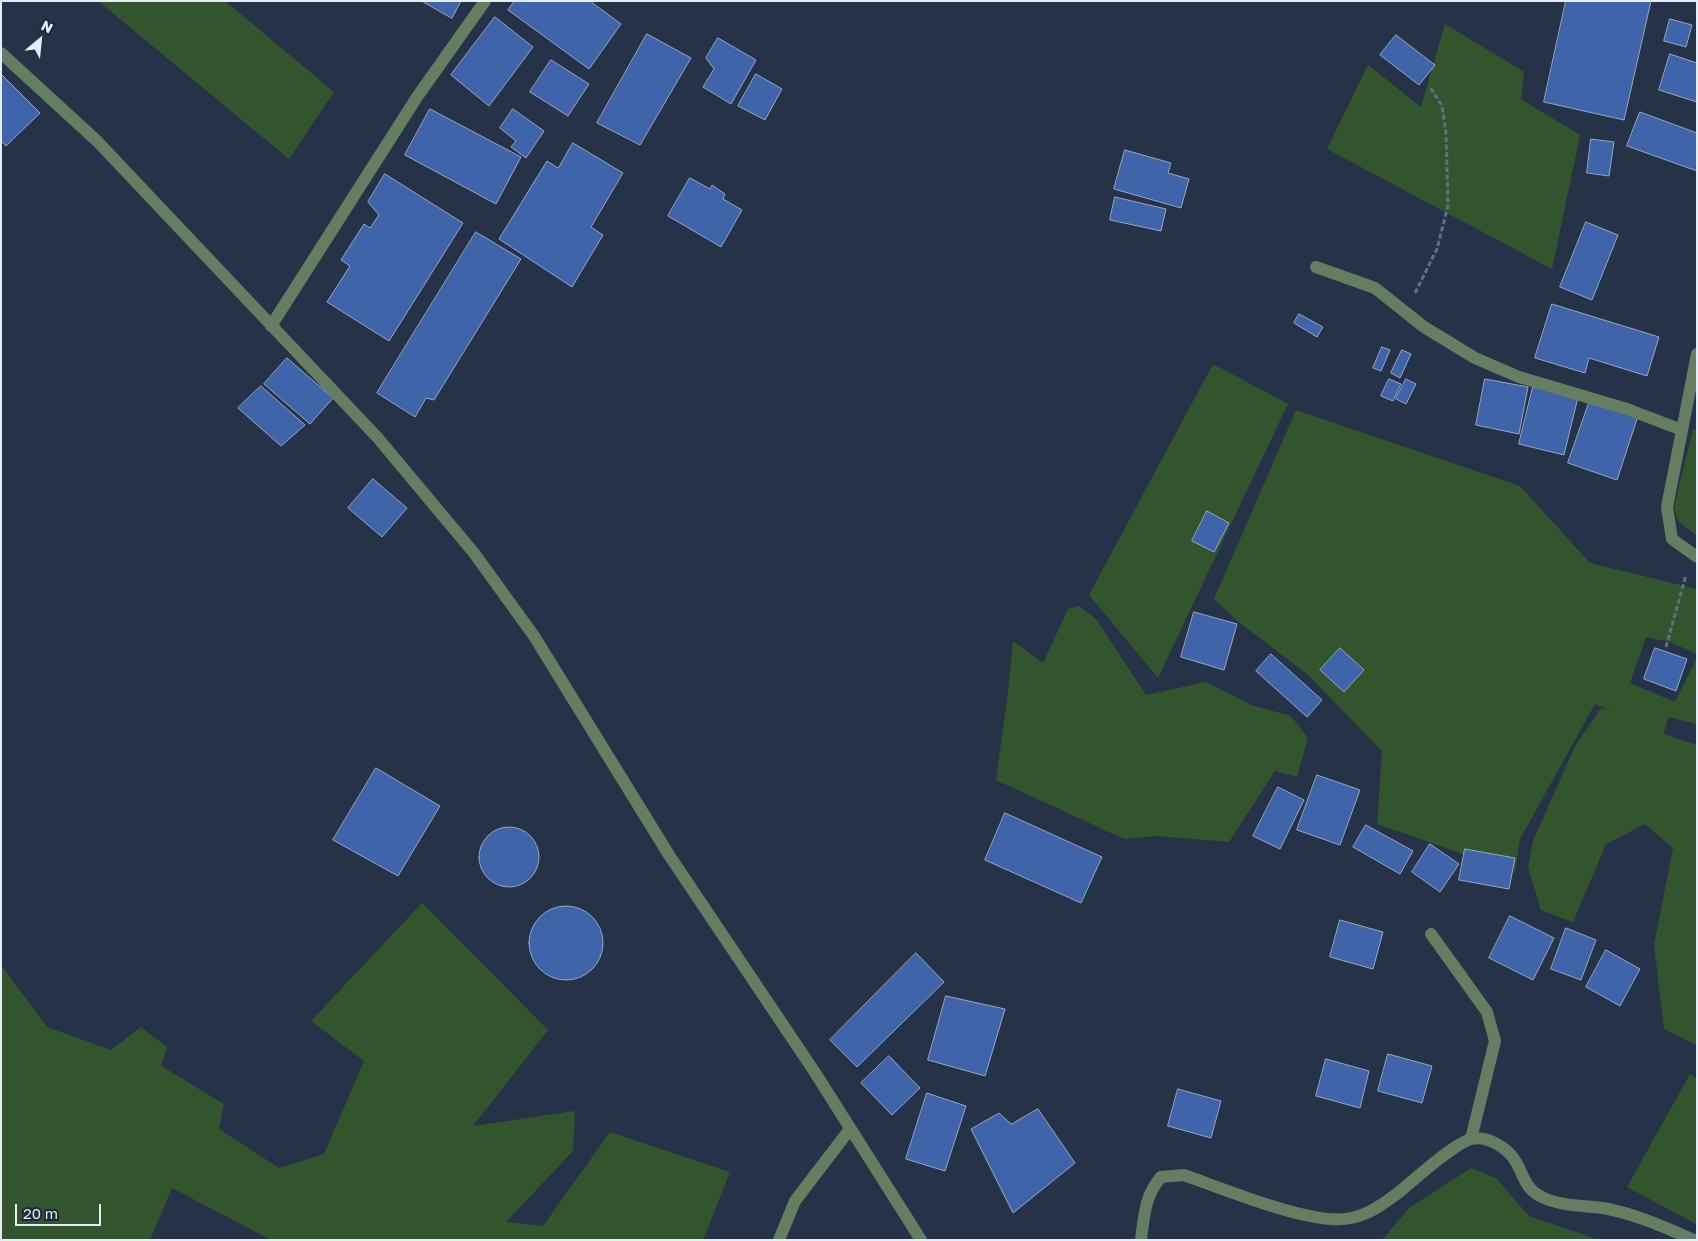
<!DOCTYPE html>
<style>
body{margin:0}
#map{position:relative;width:1698px;height:1241px;overflow:hidden;background:#263248;font-family:"Golos Text",sans-serif}
canvas{display:block}
.frame{position:absolute;inset:0;border:2px solid #e5edfb;pointer-events:none}
.north{position:absolute;left:15px;top:15px;width:50px;height:50px;-webkit-text-stroke:4px #1d283d;paint-order:stroke;rotate:28deg;font-size:14px;font-weight:700;line-height:20px;text-align:center;color:#e5edfb}
.north::after{content:'';display:block;margin:auto;width:18px;height:22px;background:#e5edfb;clip-path:polygon(50% 0,100% 100%,50% 72%,0 100%)}
.scale{position:absolute;left:15px;top:1204px;width:86px;height:22px;box-sizing:border-box;border:2px solid #e5edfb;border-top:0;padding-left:6px;font-size:15px;line-height:18px;white-space:nowrap;color:#e5edfb;-webkit-text-stroke:4px #1d283d;paint-order:stroke}
</style>
<div id="map">
<canvas width="1698" height="1241"></canvas>
<div class="frame"></div>
<div class="north">N</div>
<div class="scale">20 m</div>
</div>
<script>
const g = document.querySelector('canvas').getContext('2d');
g.lineJoin = 'round';
function paint(path, color) {
  g.fillStyle = color;
  g.fill(path, 'evenodd');
}
function stroke(path, color, width, dash) {
  g.strokeStyle = color;
  g.lineWidth = width;
  g.lineCap = dash ? 'butt' : 'round';
  g.setLineDash(dash || []);
  g.stroke(path);
}
paint(new Path2D(`
 M98,1H225L334,92L289,159Z
 M1445,24L1524,72L1521,99L1580,135L1552,269L1327,149L1368,65L1421,107Z
 M1213,364L1288,404L1158,678L1089,595Z
 M1296,410L1520,486L1590,563L1697,589V654L1670,642L1646,637L1630,683L1675,702L1697,657V724L1668,717L1664,734L1697,745V1045L1664,1029L1654,945L1673,848L1645,824L1606,844L1573,922L1541,910L1528,867L1533,841L1575,746L1601,708L1613,712L1595,704L1520,839L1515,872L1377,824L1382,751L1307,674L1236,620L1214,599Z
 M1693,429L1697,430V536L1678,521L1674,507Z
 M1079,606L1096,619L1146,695L1206,682L1251,705L1291,716L1308,738L1297,777L1275,771L1229,842L1157,836L1124,839L996,780L1008,692L1013,641L1043,663L1068,609Z
 M422,903L548,1030L473,1126L575,1111L573,1151L506,1222L543,1226L610,1132L730,1172L703,1240H271L172,1188L150,1240H1V965L47,1027L111,1050L141,1027L167,1047L161,1066L224,1104L219,1129L279,1168L324,1154L364,1061L311,1021Z
 M1690,1074L1697,1078L1696,1224L1627,1187Z
 M1471,1168L1496,1178L1529,1216L1594,1238L1612,1240H1382L1409,1208Z`), '#33552d');
const building = new Path2D(`
 M422,1H461L452,18Z
 M515,1H590L621,24L589,69L508,10Z
 M1566,1H1651L1624,120L1544,102Z
 M495,17L533,47L489,106L451,75Z
 M1670,19L1692,25L1686,47L1664,41Z
 M647,34L691,58L640,145L597,123Z
 M1396,35L1435,65L1419,85L1380,55Z
 M718,38L756,60L731,104L703,87L714,69L706,58Z
 M1670,54L1697,63V102L1659,90Z
 M551,60L589,84L568,116L530,92Z
 M1,74L40,113L6,146L1,141Z
 M756,74L782,89L765,120L738,106Z
 M430,109L521,157L496,204L405,155Z
 M513,109L544,131L526,158L511,147L516,141L500,128Z
 M1640,112L1697,133V171L1627,146Z
 M1591,139L1614,142L1609,176L1587,173Z
 M573,143L623,173L591,227L603,235L572,287L499,239L547,161L558,168Z
 M1125,150L1171,163L1168,173L1189,179L1181,208L1114,189Z
 M385,174L463,223L389,341L327,302L350,266L341,260L364,224L370,228L379,215L368,202Z
 M690,178L710,189L712,185L725,194L723,199L742,210L721,247L668,216Z
 M1115,197L1166,209L1161,231L1110,220Z
 M1586,222L1618,235L1592,300L1560,287Z
 M476,232L521,259L434,400L426,398L415,417L377,393Z
 M1552,304L1659,337L1647,376L1589,358L1585,373L1535,358Z
 M1299,314L1323,327L1317,337L1294,323Z
 M1382,347L1390,350L1381,371L1373,368Z
 M1402,350L1411,354L1400,378L1391,373Z
 M287,358L333,398L310,424L264,384Z
 M1389,379L1401,384L1393,401L1381,396Z
 M1406,379L1416,384L1406,404L1396,399Z
 M1485,379L1528,387L1519,434L1476,425Z
 M261,386L305,425L281,446L238,408Z
 M1533,387L1578,397L1564,455L1519,444Z
 M1590,400L1638,416L1617,480L1568,463Z
 M373,479L407,508L382,537L348,508Z
 M1207,511L1229,523L1214,552L1192,541Z
 M1194,612L1237,624L1224,670L1181,657Z
 M1340,648L1364,670L1344,692L1320,670Z
 M1655,648L1687,659L1676,691L1644,679Z
 M1271,654L1322,700L1307,717L1256,671Z
 M376,768L440,806L398,876L333,840Z
 M1317,775L1360,790L1340,845L1297,830Z
 M1278,787L1304,800L1280,849L1253,836Z
 M1005,813L1102,857L1081,903L985,860Z
 M1366,825L1413,851L1400,874L1353,847Z
 M479 857a30 30 0 1 1 60 0a30 30 0 1 1-60 0Z
 M1430,844L1459,864L1440,892L1412,872Z
 M1465,849L1515,858L1509,889L1459,880Z
 M529 943a37 37 0 1 1 74 0a37 37 0 1 1-74 0Z
 M1510,916L1554,938L1533,980L1489,958Z
 M1340,920L1383,932L1373,969L1330,957Z
 M1566,928L1596,940L1581,980L1551,969Z
 M1606,950L1640,969L1620,1006L1586,987Z
 M916,953L944,982L857,1067L830,1040Z
 M946,996L1005,1009L985,1076L928,1060Z
 M1388,1054L1432,1066L1422,1103L1378,1091Z
 M889,1056L920,1088L892,1115L861,1083Z
 M1326,1059L1369,1071L1360,1108L1316,1096Z
 M1178,1089L1221,1101L1211,1138L1168,1126Z
 M927,1093L966,1106L945,1171L906,1159Z
 M1038,1109L1075,1163L1013,1213L971,1129L999,1113L1011,1124Z`);
paint(building, '#4064a9');
stroke(building, '#98a7c2', 1);
stroke(new Path2D(`
 M1415,293L1437,249L1448,206L1446,133L1442,106L1430,87
 M1666,647L1686,575`), '#636e81', 3, [5, 2.5]);
stroke(new Path2D(`
 M1,53L97,141L377,437L474,553L534,636L669,855L814,1071L921,1240
 M1316,267L1375,288L1424,327L1475,358L1519,377L1627,409L1682,430
 M271,326L417,97L485,1
 M1697,354L1667,507L1672,539L1697,557
 M1431,934L1487,1012L1495,1041L1471,1139
 M779,1240L795,1201L850,1129
 M1141,1240C1144,1216 1145,1195 1161,1177L1184,1175C1222,1188 1314,1227 1351,1218C1370,1214 1383,1204 1398,1193C1414,1180 1453,1144 1471,1139C1487,1135 1508,1148 1516,1162C1524,1176 1525,1189 1542,1197C1562,1207 1586,1205 1608,1209C1638,1215 1666,1228 1694,1240`), '#657d61', 12);
</script>
